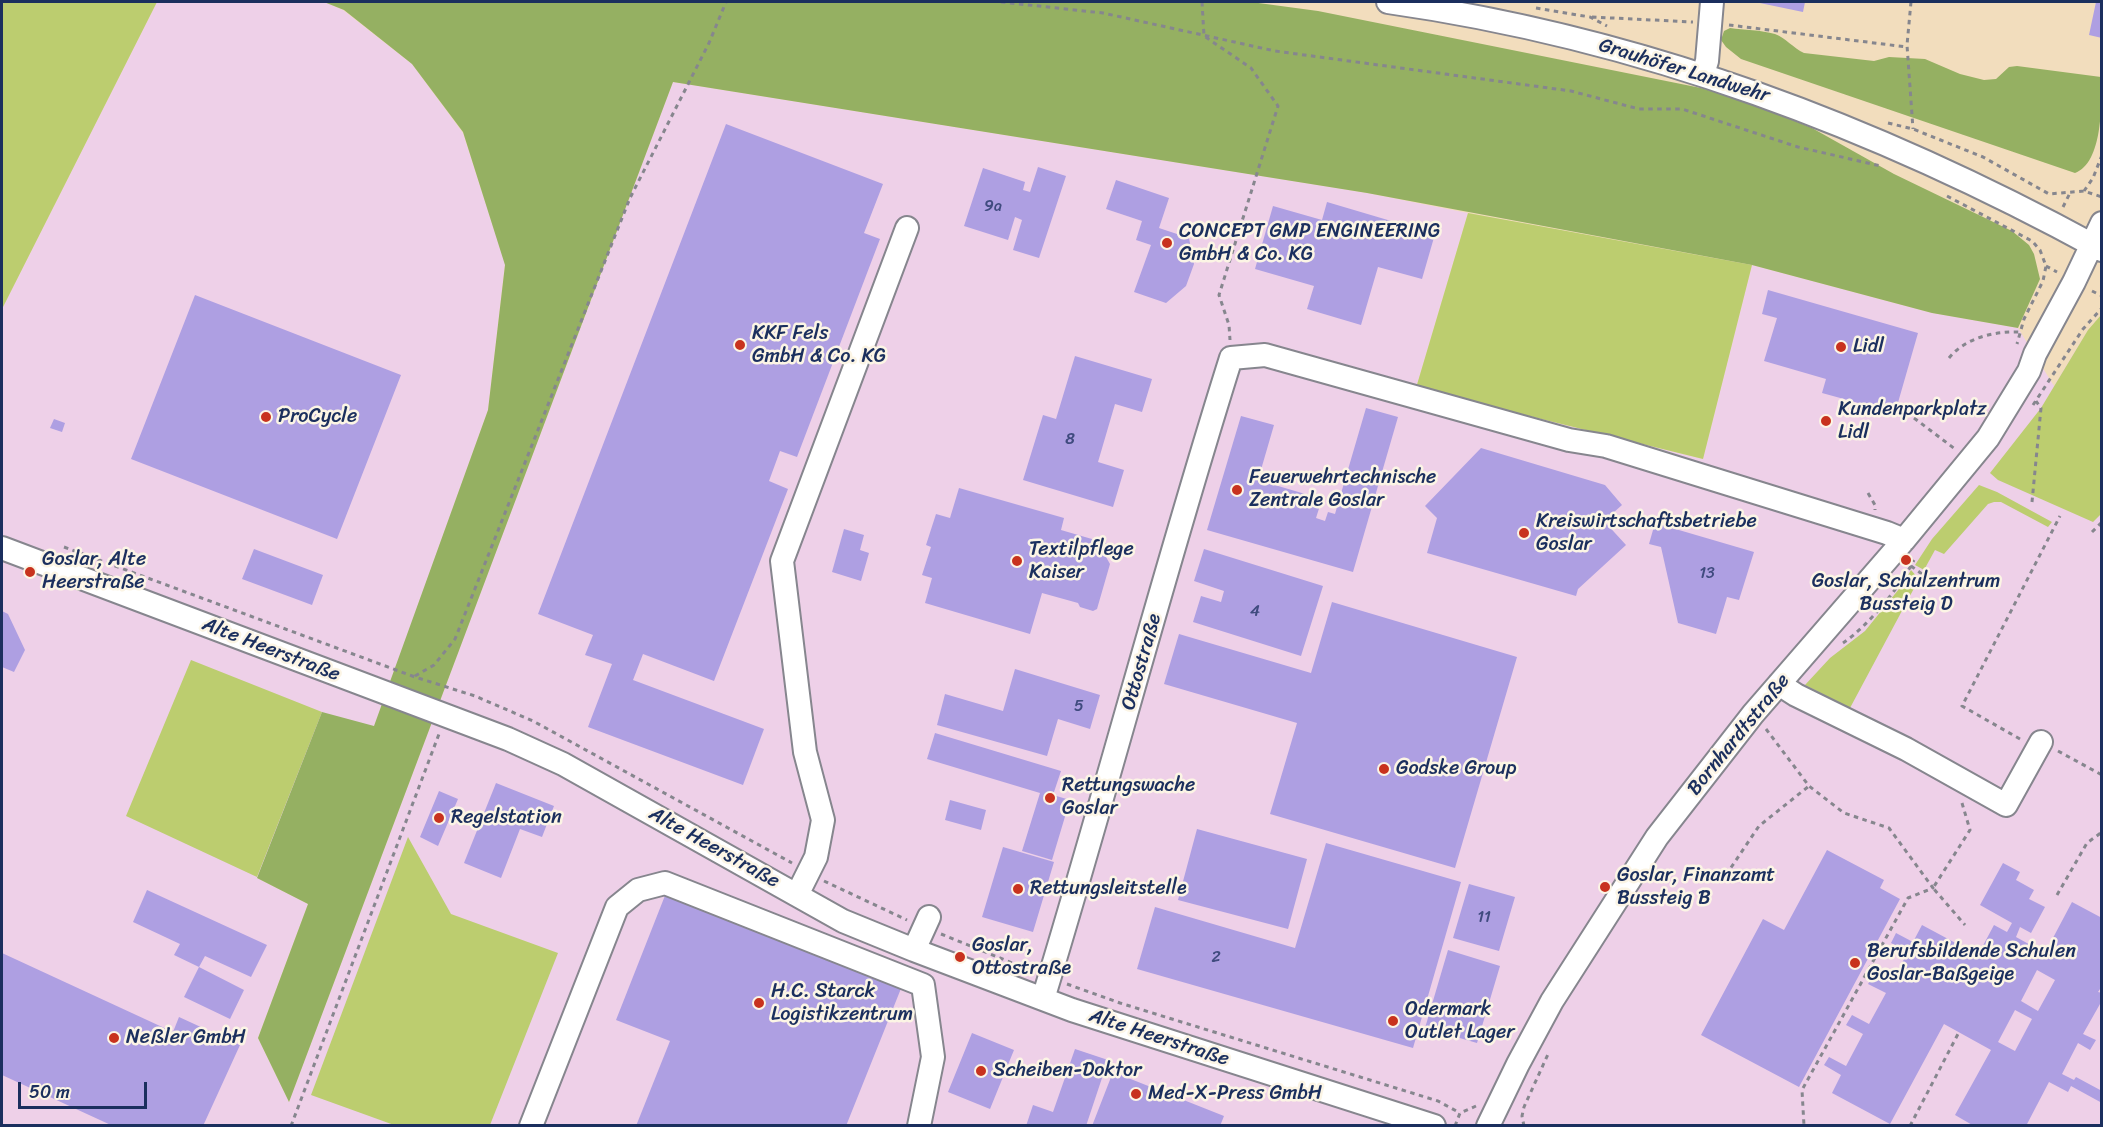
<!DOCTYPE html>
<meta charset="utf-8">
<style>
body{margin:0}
#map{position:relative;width:2103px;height:1127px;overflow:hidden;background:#f2ddbd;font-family:Sriracha,sans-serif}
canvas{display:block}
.frame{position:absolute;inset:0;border:3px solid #1b2f5e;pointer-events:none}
.scale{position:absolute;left:18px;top:1082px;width:129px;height:27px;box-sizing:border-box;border:3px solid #1b2f5e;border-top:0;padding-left:8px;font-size:18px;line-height:21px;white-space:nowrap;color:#1b2f5e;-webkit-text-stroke:4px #fcf5e5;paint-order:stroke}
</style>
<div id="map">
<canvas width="2103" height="1127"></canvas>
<div class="frame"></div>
<div class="scale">50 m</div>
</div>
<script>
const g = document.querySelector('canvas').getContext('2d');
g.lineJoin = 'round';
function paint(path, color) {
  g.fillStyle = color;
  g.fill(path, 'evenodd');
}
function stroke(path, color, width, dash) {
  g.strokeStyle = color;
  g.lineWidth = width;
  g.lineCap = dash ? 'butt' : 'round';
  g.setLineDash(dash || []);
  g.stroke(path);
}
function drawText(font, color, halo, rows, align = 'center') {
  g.font = font + ' Sriracha,sans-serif';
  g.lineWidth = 5;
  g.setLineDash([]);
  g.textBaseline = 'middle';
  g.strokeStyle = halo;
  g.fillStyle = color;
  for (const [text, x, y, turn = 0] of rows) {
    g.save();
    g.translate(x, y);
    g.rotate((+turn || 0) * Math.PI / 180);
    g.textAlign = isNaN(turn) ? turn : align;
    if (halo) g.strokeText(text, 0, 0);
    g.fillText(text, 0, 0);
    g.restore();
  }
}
paint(new Path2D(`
 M157,2H324L343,10L412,64L463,133L505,264L488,410L374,727L257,878L308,904L258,1038L289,1102L673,82L1367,193L1468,213L1416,388L1703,459L1752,265L1932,313L2018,328L2054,386L2088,330L2101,315V1125H2V309Z`), '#eed0e8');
paint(new Path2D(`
 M2,2H157L2,309Z
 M1468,213L1752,265L1703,459L1416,388Z
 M2101,315L2102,513L2093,522L1998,480L1990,473L2041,408L2088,330Z
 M1979,485L1997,492L2052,522L2048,527L2001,502H1994L1988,504L1944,554L1935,550L1924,570L1915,565L1932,539Z
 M1911,570L1919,579L1850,708L1805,685L1830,658L1865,631L1903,584Z
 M191,660L322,712L257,877L126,816Z
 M408,837L451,914L558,953L490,1125H394L311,1095Z`), '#bccd6f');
paint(new Path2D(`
 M324,2H1251L1318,11L1701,88L1745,101L1812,128L1894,174L2012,231L2029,245L2034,254L2040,279L2018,328L1932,313L1752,265L1367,193L673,82L289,1102L258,1038L308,904L257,878L322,712L374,726L488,410L505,265L463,132L412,64L344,10Z
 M1730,28C1744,30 1761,30 1775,34C1786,38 1793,48 1804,53L1874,61L1889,57L1925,59L1960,74L1984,80L1996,79L2009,67L2017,66L2101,77C2102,103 2103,163 2075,173L1741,59L1726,47L1721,40L1724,31Z`), '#95b062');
paint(new Path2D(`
 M1755,2H1805L1803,12Z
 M2096,2H2102V38L2089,35Z
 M726,124L883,184L864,233L880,239L797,457L780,451L769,481L788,489L714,681L643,654L633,680L764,729L743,785L588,727L612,664L585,655L593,635L538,614Z
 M1038,167L1066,176L1039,258L1013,250L1022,220L1015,217L1008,240L964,226L983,168L1025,182L1023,190L1030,192Z
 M1116,180L1169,198L1159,228L1189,238L1194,264L1186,286L1166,303L1134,292L1151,245L1136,240L1142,221L1106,209Z
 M1327,202L1435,234L1422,279L1378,267L1361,325L1307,309L1314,286L1255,269L1273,206L1322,220Z
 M1768,290L1918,333L1895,413L1822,393L1826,379L1764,361L1777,318L1762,314Z
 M195,295L401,375L337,539L131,459Z
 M1075,356L1152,379L1142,412L1115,404L1098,462L1124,470L1113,507L1023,480L1043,415L1056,419Z
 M1366,408L1398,417L1353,572L1207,530L1241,416L1274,425L1258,480L1322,499L1316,518L1325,521L1328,512L1335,514Z
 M54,419L65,423L62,432L50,428Z
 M1481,448L1605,485L1622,505L1604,521L1626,545L1578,589L1576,596L1427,553L1437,518L1425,506Z
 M959,488L1064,518L1061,530L1109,544L1106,557L1110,564L1097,609L1093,611L1080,607L1078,603L1042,593L1030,634L925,603L932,578L922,575L931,547L926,545L936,514L950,518Z
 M1655,523L1754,552L1739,600L1727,597L1716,634L1678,623L1661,547L1649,544Z
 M844,529L864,535L860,550L869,553L861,581L832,572Z
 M254,549L323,575L312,605L242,579Z
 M1204,549L1323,586L1301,656L1193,622L1201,596L1221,602L1224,591L1194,581Z
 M1332,602L1517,657L1455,868L1270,814L1297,723L1164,684L1179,634L1311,673Z
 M2,611L8,614L25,650L14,672L2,667Z
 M1015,669L1100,695L1090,729L1058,719L1047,756L937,725L945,694L1003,711Z
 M935,733L1061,771L1053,795L1070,800L1052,860L1022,851L1040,793L927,759Z
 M496,783L554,806L542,837L520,829L501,878L464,863Z
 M439,791L458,799L438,846L420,837Z
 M950,800L986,810L981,830L945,820Z
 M1197,829L1307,859L1288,929L1178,900Z
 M1326,843L1461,882L1413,1048L1137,969L1155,907L1295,948Z
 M1003,847L1054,862L1033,932L982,917Z
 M1827,850L1884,880L1880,888L1900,899L1799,1087L1701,1035L1763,919L1784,930Z
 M2003,863L2020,872L2016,880L2034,890L2029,899L2045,907L2031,933L2020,927L2016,937L2045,953L2072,902L2102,918V986L2098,992L2102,993V1005L2100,1004L2083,1034L2096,1040L2090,1050L2078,1043L2062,1074L2074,1080L2076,1077L2102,1091V1103L2071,1086L2068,1092L2049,1082L2026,1126H1974L1955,1115L1991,1050L1944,1024L1890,1124L1832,1093L1841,1075L1824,1065L1829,1057L1846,1066L1863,1034L1846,1025L1852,1015L1869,1024L1886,993L1868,984L1874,974L1891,983L1908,952L1891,943L1896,933L1913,942L1922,925L1978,955L1994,925L2007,932L2012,923L1980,905ZM2037,970L2055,980L2038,1011L2021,1001ZM2015,1010L2032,1019L2015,1051L1998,1042Z
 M1469,884L1515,897L1499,951L1453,938Z
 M147,890L267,945L251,977L205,956L199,967L174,955L180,944L133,922Z
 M666,893L902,986L846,1126H636L670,1041L616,1020Z
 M1448,950L1500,966L1477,1043L1425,1028Z
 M2,953L173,1032L179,1017L240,1045L203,1126H113L2,1075Z
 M199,967L244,990L230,1019L184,997Z
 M972,1033L1014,1050L990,1109L948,1092Z
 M1075,1049L1108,1060L1086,1126H1026L1033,1105L1053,1112Z
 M1113,1072L1224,1116L1220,1126H1092Z`), '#ae9fe2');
const minor = new Path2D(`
 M1388,2C1642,38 1877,127 2102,250
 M1703,74L1707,61L1712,2
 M2,548L508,739L563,764L843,921L914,950L1072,1010L1434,1126
 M1779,684L1796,695L1906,749L2006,805L2041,742
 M797,895L816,857L823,820L805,752L782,561L907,228
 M914,950L929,917
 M1043,999C1108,786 1164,570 1231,358L1265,355L1569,440L1606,446L1887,533L1904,540
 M531,1126L617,907L638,890L665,883L923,985L933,1057L919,1126
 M1488,1126L1518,1064L1552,1001L1657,837L1753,714L1904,540L1988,438L2029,371L2035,354L2074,282L2102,223`);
stroke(minor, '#86868e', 26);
stroke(new Path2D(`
 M1001,2L1103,13L1275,51L1571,91L1639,109H1682L1798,147L1881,166
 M1202,2L1204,36L1251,68L1278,106L1219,295L1229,325L1230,340
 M1911,2L1907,45L1913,129
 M1536,8L1590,17L1607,26
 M1592,17L1693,22
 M1729,25L1907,47
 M1888,123L1913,129L1983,157L2049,194L2084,191L2102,197
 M2084,191L2093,178L2102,155
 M1947,196L2032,241L2040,250L2046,266L2043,281L2024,319L2017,344
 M2063,207L2070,193
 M2046,266L2057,272
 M2092,291L2102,296
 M1949,358C1965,338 1994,331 2019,332
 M2033,405L2083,329L2102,308
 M1914,418L1955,449
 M1868,493L1875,505V510
 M2032,502L2041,408L2036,401
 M2092,532L2102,522
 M64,547L415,677L475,696L533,721L792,863
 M1911,566L1922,574L1940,584
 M1843,643C1867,627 1901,586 1914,560
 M415,676L434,665L455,639L630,198L709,43L726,2
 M1766,729L1809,786L1844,813L1889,828L1933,888L1908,898L1802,1090L1804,1126
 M2020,739L1962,706L2060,516
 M2058,751L2102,775
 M1962,803L1970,830L1933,888L1965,925
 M1726,875L1759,826L1809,786
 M824,881L907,920
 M2057,895L2087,843L2102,832
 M941,934L1032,971
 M1067,984L1120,1003L1438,1101L1460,1113
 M291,1126L439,734
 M1455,1126L1460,1113L1476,1106
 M1524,1126L1522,1116L1524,1107L1549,1052
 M1910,1126L1959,1032`), '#86868e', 3, [4.5, 4.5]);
stroke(minor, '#fff', 22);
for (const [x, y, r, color] of [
 [1167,243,6,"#c8321e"],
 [740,345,6,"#c8321e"],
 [1841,347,6,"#c8321e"],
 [266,417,6,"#c8321e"],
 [1826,421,6,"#c8321e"],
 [1237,490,6,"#c8321e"],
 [1524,533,6,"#c8321e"],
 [1906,560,6,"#c8321e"],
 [1017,561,6,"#c8321e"],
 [30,572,6,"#c8321e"],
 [1384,769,6,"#c8321e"],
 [1050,798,6,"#c8321e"],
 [439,818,6,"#c8321e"],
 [1605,887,6,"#c8321e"],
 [1018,889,6,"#c8321e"],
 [960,957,6,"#c8321e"],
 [1855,963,6,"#c8321e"],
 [759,1003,6,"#c8321e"],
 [1393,1021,6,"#c8321e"],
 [114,1038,6,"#c8321e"],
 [981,1071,6,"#c8321e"],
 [1136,1094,6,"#c8321e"]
]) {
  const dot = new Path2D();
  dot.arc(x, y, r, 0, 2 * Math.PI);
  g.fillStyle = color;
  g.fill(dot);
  stroke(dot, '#fcf5e5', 2);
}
drawText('16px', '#404b7f', null, [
 ["9a",993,207],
 ["8",1070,440],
 ["13",1707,574],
 ["4",1255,612],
 ["5",1079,707],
 ["11",1484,918],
 ["2",1216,958]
]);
drawText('20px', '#1b2f5e', '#fcf5e5', [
 ["Grauhöfer Landwehr",1684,71,17],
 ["Alte Heerstraße",271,650,21],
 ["Ottostraße",1142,662,-74],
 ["Bornhardtstraße",1739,735,-51],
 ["Alte Heerstraße",714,848,29],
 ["Alte Heerstraße",1159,1038,18]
]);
drawText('20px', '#1b2f5e', '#fcf5e5', [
 ["CONCEPT GMP ENGINEERING",1179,232],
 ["GmbH & Co. KG",1179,255],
 ["KKF Fels",752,334],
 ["GmbH & Co. KG",752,357],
 ["Lidl",1853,347],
 ["Kundenparkplatz",1838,410],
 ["Lidl",1838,433],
 ["ProCycle",278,417],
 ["Feuerwehrtechnische",1249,478],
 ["Zentrale Goslar",1249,501],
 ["Kreiswirtschaftsbetriebe",1536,522],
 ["Goslar",1536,545],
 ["Textilpflege",1029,550],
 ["Kaiser",1029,573],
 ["Goslar, Alte",42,560],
 ["Heerstraße",42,583],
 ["Goslar, Schulzentrum",1906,582,"center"],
 ["Bussteig D",1906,605,"center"],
 ["Godske Group",1396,769],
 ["Rettungswache",1062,786],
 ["Goslar",1062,809],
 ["Regelstation",451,818],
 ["Goslar, Finanzamt",1617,876],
 ["Bussteig B",1617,899],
 ["Rettungsleitstelle",1030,889],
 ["Goslar,",972,946],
 ["Ottostraße",972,969],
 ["Berufsbildende Schulen",1867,952],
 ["Goslar-Baßgeige",1867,975],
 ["H.C. Starck",771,992],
 ["Logistikzentrum",771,1015],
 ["Odermark",1405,1010],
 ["Outlet Lager",1405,1033],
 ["Neßler GmbH",126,1038],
 ["Scheiben-Doktor",993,1071],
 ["Med-X-Press GmbH",1148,1094]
], 'left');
</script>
